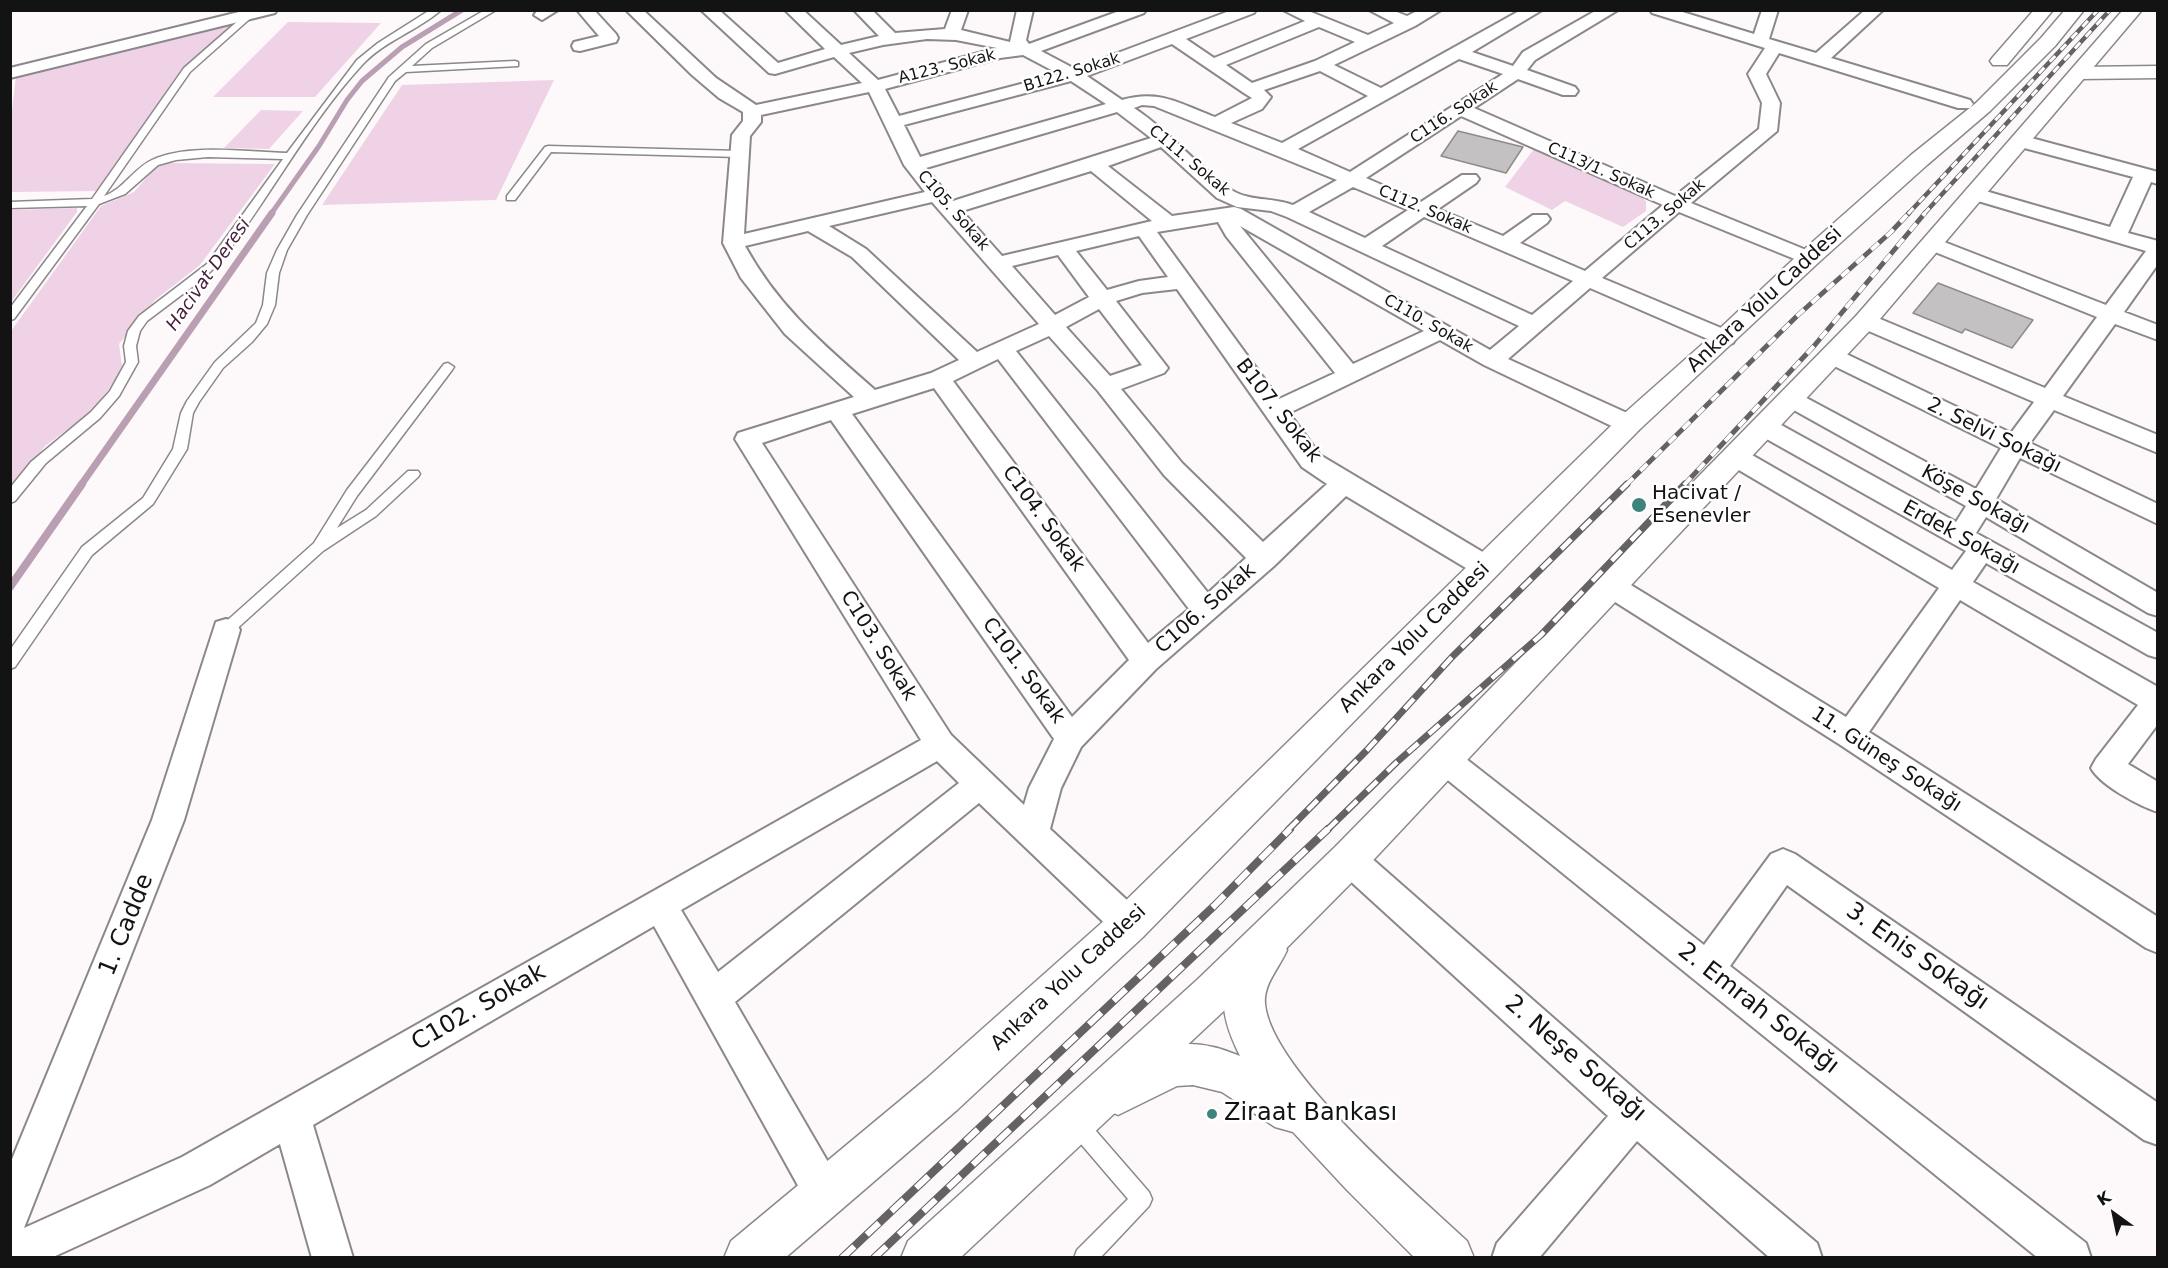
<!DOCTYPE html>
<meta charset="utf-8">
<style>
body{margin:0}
#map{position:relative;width:2168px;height:1268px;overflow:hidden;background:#fdf9fb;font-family:"DejaVu Sans",sans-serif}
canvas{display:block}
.frame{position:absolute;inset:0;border:12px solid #141314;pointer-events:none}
.north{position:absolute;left:2084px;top:1184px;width:60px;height:60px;-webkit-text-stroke:4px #fff;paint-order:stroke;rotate:327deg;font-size:16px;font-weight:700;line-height:24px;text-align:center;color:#141314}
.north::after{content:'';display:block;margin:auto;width:21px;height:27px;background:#141314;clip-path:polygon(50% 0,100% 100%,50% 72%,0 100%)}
</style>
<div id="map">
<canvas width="2168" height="1268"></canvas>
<div class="frame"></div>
<div class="north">K</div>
</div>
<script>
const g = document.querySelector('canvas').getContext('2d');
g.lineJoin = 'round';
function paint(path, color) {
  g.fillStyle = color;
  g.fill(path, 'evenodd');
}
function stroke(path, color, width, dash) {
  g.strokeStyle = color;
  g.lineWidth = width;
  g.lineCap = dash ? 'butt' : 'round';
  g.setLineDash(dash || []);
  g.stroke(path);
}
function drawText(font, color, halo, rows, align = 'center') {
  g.font = font + ' "DejaVu Sans",sans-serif';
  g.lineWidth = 5;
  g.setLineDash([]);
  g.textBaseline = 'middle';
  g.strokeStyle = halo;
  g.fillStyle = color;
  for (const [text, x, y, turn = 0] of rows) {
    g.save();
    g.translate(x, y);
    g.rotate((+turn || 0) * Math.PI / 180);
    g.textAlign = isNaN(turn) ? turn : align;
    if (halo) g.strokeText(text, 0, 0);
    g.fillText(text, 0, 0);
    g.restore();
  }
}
paint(new Path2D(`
 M238,20L181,70L98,191L11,192L10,130L16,75Z
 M288,22L381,23L315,97H213Z
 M554,80L496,200L322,205L402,85Z
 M261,110L303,111L269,149L224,148Z
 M1534,149L1632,189L1646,201V211L1623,227L1565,201L1552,210L1505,187Z
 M165,163L275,164L200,265L155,300L119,344L122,366L113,384L97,404L79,421L45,446L11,491V331L101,206L134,192L154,169Z
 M77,208V212L11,302V210Z`), '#efd2e5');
stroke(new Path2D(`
 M271,214L319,146L347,100L362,81L402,47L462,10`), '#ba9eb1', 5);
stroke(new Path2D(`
 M81,485L272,213`), '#ba9eb1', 7);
stroke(new Path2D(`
 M10,587L82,484`), '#ba9eb1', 8);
const building = new Path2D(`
 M1458,131L1523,147L1506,173L1441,156Z
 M1938,283L1987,302L2033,320L2012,348L1965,329L1962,333L1913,313Z`);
paint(building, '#c4c1c3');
stroke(building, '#8e8b8d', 1.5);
const lane = new Path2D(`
 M430,10H441C417,31 384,41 362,65C307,125 270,198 220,262L204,278L147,321L140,331L136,346L138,362L119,396L100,418L46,463L15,501L10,503V488L31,462L91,412L110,391L126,362L124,346L128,331L139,316L207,264L283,159L208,157L176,160L158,165L125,194L99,204L14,319L10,320V308L87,206L10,208V202L92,199L184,68L247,13L254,15L190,72L104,196C124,189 133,169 152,160C188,143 248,152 287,153L357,60L378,43Z
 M485,10H496L432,48L412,66L515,61L518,62V66L406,72L395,81L307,215L287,250L279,273L275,305L267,324L252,342L223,368L199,402L193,413L187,449L153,504L92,555L15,667L10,669V650L82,547L143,498L173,449L181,413L187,401L215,362L256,323L263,305L267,273L277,250L297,215L389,77L426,44Z
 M548,146L739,151L744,154L739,157L551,152L515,200H507V196L545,147Z
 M448,363L454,367L452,370L357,496L337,528L366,510L408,471H418L420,474L418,477L376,516L323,551L231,634H221L219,630L221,626L314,543L347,490L444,364Z
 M1076,1113L1083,1116L1149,1192L1152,1199L1149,1206L1100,1258H1074L1077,1250L1128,1199L1069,1130L1066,1123L1069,1116Z`);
const street = new Path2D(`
 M247,10H277L275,13L10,78V68Z
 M538,10H558L542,20L534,15Z
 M577,10H594L616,34L618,38L616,42L580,51L574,50L572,46L574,42L599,36Z
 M626,10H643L716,78L756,105L862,83L834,57L775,74L769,73L701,10H719L778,63L825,49L785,10H803L841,45L879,36L854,10H872L895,33L945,29L952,10H968L961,30L1010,42L1017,10H1033L1026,40L1029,44L1122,10H1146L1144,13L1041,51L1075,69L1232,10H1256L1254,13L1186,39L1214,58L1305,21L1283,10H1306L1368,35L1394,23L1369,10H1392L1407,16L1419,10H1441L1415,26L1334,65L1381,88L1521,10H1542L1472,52L1513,66L1523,52L1597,10H1618L1535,60L1527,70L1575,87L1578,91L1575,95H1563L1518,79L1474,108L1675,196L1759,129L1762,103L1748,74L1765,48L1652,13L1650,10H1676L1754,34L1762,10H1778L1769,39L1816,53L1865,10H1883L1831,58L1970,100L1973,104L1970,108H1958L1779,53L1766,74L1780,103L1777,131L1691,203L1816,254L1819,258L1816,262L1809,264L1802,262L1679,212L1602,278L1733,333L1736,338L1733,343L1725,345L1717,343L1590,288L1508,359L1638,418L1641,424L1638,430L1629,432L1620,430L1484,365L1440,340L1289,413L1320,455L1496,560L1500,567L1496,574L1486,577L1476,574L1346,496L1274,566L1156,669L1081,747L1061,788L1050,829L1141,913L1146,924L1141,935L1129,940L1117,935L979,803L735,1002L839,1181L845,1195L839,1209L825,1215L811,1209L654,926L313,1125L353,1258H312L280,1144L210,1185L51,1258H10V1164L152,820L216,622L226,619L236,622L240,630L184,820L24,1228L182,1157L921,740L735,439L738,433L854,397L785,334L741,278L723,243L732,135L743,121V112L719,98L692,75ZM1319,27L1355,42L1315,61L1252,83L1226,65ZM927,39L956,40L997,48L878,80L849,53L883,45ZM1172,44L1244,93L1252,98L1215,117C1181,104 1159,89 1122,100L1087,76ZM1023,55L1059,74L899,116L885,89L1000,58ZM1459,59L1503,74L1350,172L1298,149ZM1320,71L1368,96L1282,143L1231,123L1262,109L1271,97L1264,90ZM1071,81L1106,104L920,157L904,125ZM869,92L904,165L925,192L744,234L750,136L761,122V115ZM1142,105L1154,106L1337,180L1293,205C1272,197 1248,202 1230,189C1196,165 1169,131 1134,108ZM1117,112L1151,138L953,201L926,168ZM1461,116L1663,205L1585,271L1520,243L1547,223L1550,219L1547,215H1533L1503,236L1438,209L1476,183L1479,179L1476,175H1462L1421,202L1366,178ZM1161,147L1217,198L1237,207L1271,211L1287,217L1519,326L1490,350L1241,209L1234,207L1172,216L1108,166ZM1091,171L1152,221L1002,256L962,211ZM1353,187L1408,210L1365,238L1309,212ZM932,202L1039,324L977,352L866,249L829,226ZM1424,217L1573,281L1532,315L1382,246ZM1218,222L1226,236L1335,373L1279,399L1157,232ZM1240,226L1424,331L1353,364ZM808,231L852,257L959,360L931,373L875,390C823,344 779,308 745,246ZM1139,236L1168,277L1139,281L1107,290L1076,251ZM1058,255L1089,297L1055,315L1012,266ZM1177,289L1302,467L1327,484L1263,542L1182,463L1121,389L1164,373L1168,368L1116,301L1142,293ZM1099,309L1142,365L1110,376L1066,327ZM1049,336L1098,391L1164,475L1246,558L1208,593L1016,351ZM998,359L1189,609L1148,643L953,381ZM934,388L1129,660L1072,717L852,414ZM831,420L1054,739L1029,788L1024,805L951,735L762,443ZM937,761L959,783L718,972L681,910Z
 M2020,135L2158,172V184L2151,182L2128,233L2158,241V264L2124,312L2158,325V340L2115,324L2063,396L2158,435V453L2054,410L2030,443L2158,504V524L2020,458L1996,499L2158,593V616L2148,613L1986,517L1976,533L2158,633V658L2148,655L1986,563L1973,582L2158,687V724L2128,764L2158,782V812C2139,806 2100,785 2091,768L2096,759L2138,705L1960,600L1869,732L2158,917V953L2146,948L1839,744L1601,593L1597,586L1601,579L1611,576L1621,579L1846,717L1939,588L1727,463L1724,457L1727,451L1736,449L1745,451L1952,570L1966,551L1756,433L1753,427L1756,421L1765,419L1774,421L1956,522L1966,506L1783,404L1779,399L1783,394L1791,391L1799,394L1976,489L2001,448L1824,361L1821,356L1824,351L1832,349L1840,351L2011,433L2034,402L1857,326L1854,321L1857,316L1865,314L1873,316L2045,388L2097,317L1925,248L1922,244L1925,240L1932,238L1939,240L2106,305L2146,251L1968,198L1965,194L1968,190L1975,188L2110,227L2133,177L2013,145L2011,141L2013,137Z
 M1445,747L1456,751L1704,945L1771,854L1783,849L1795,854L2158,1103V1145L2144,1140L1787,885L1730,966L2086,1243L2091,1258H2038L1434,769L1429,760L1434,751Z
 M1349,844L1361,849L1648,1101L1817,1243L1822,1258H1770L1637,1141L1539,1258H1492L1497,1243L1608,1116L1337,869L1332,859L1337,849Z`);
const secondary = new Path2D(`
 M2158,66V78L2079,79L2072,77L2069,73L2072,69L2079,67Z
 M1267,931L1281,937L1287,950C1280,967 1263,984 1265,1004C1271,1070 1417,1194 1467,1241L1474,1258H1415L1347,1190L1293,1132L1275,1127L1222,1092L1193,1085L1177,1086L1118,1115L1103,1108L1096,1093L1103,1078C1155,1048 1181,1031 1240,1056C1231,1038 1222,1016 1224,996L1245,949L1253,937Z`);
const highway = new Path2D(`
 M2034,10H2053L2007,65H1993L1990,61L1993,57Z
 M2065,10H2084L2055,46L1990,111L1927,165L1818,263L1639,430L1143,937L957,1110L785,1258H724L731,1241L926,1079L1115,911L1619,418L1716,332L1800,253L1911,155L1976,103L2041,38Z
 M2123,10H2142L1874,326L1363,871L1228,1007L960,1258H901L908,1241L1198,979L1335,847L1856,316Z`);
stroke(lane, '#8c888a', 3);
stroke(street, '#8c888a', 4);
stroke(secondary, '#8c888a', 3);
stroke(highway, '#8c888a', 3);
paint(lane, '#fff');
paint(street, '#fff');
paint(secondary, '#fff');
paint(highway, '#fff');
const railFar3 = new Path2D(`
 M1908,214L2098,10
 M1924,214L2110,10`);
const railFar2 = new Path2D(`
 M1626,485L1798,315L1890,233L1909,213
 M1684,485L1814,346L1925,213`);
const railFar1 = new Path2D(`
 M1288,830L1367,750L1452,657L1627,484
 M1327,830L1397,762L1541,635L1685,484`);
const rail = new Path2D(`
 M842,1258L1214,906L1290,829
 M874,1258L1328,829`);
stroke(railFar3, '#646264', 4.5);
stroke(railFar2, '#646264', 5);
stroke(railFar1, '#646264', 7);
stroke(rail, '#646264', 8);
stroke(railFar3, '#fff', 3, [8]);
stroke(railFar2, '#fff', 4, [10]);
stroke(railFar1, '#fff', 4.5, [14]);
stroke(rail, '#fff', 6, [17]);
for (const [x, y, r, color] of [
 [1639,505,8,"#3f847a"],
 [1212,1114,6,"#3f847a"]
]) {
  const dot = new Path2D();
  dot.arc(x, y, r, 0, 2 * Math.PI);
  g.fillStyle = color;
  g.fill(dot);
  stroke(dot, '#fff', 2);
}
drawText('16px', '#141314', '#fff', [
 ["A123. Sokak",947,67,-14],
 ["B122. Sokak",1072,73,-17],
 ["C116. Sokak",1454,113,-33],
 ["C111. Sokak",1189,161,40],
 ["C113/1. Sokak",1601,171,24],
 ["C112. Sokak",1425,210,23],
 ["C105. Sokak",953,211,49],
 ["C113. Sokak",1665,215,-40],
 ["C110. Sokak",1428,324,30]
]);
drawText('italic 18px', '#47203c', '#fff', [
 ["Hacivat Deresi",209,275,-55]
]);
drawText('20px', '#141314', '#fff', [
 ["Ankara Yolu Caddesi",1765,300,-43],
 ["B107. Sokak",1278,411,52],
 ["2. Selvi Sokağı",1994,436,26],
 ["Köşe Sokağı",1975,500,29],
 ["C104. Sokak",1043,519,54],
 ["Erdek Sokağı",1961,538,29],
 ["C106. Sokak",1206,609,-41],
 ["Ankara Yolu Caddesi",1415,638,-45],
 ["C103. Sokak",878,646,58],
 ["C101. Sokak",1023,671,54],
 ["11. Güneş Sokağı",1886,760,33],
 ["Ankara Yolu Caddesi",1069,978,-43]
]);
drawText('20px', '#141314', '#fff', [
 ["Hacivat /",1652,494],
 ["Esenevler",1652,517]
], 'left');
drawText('24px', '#141314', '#fff', [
 ["1. Cadde",127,925,-68],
 ["3. Enis Sokağı",1917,957,35],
 ["C102. Sokak",479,1008,-30],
 ["2. Emrah Sokağı",1758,1009,38],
 ["2. Neşe Sokağı",1575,1059,41]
]);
drawText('24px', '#141314', '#fff', [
 ["Ziraat Bankası",1224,1114]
], 'left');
</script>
